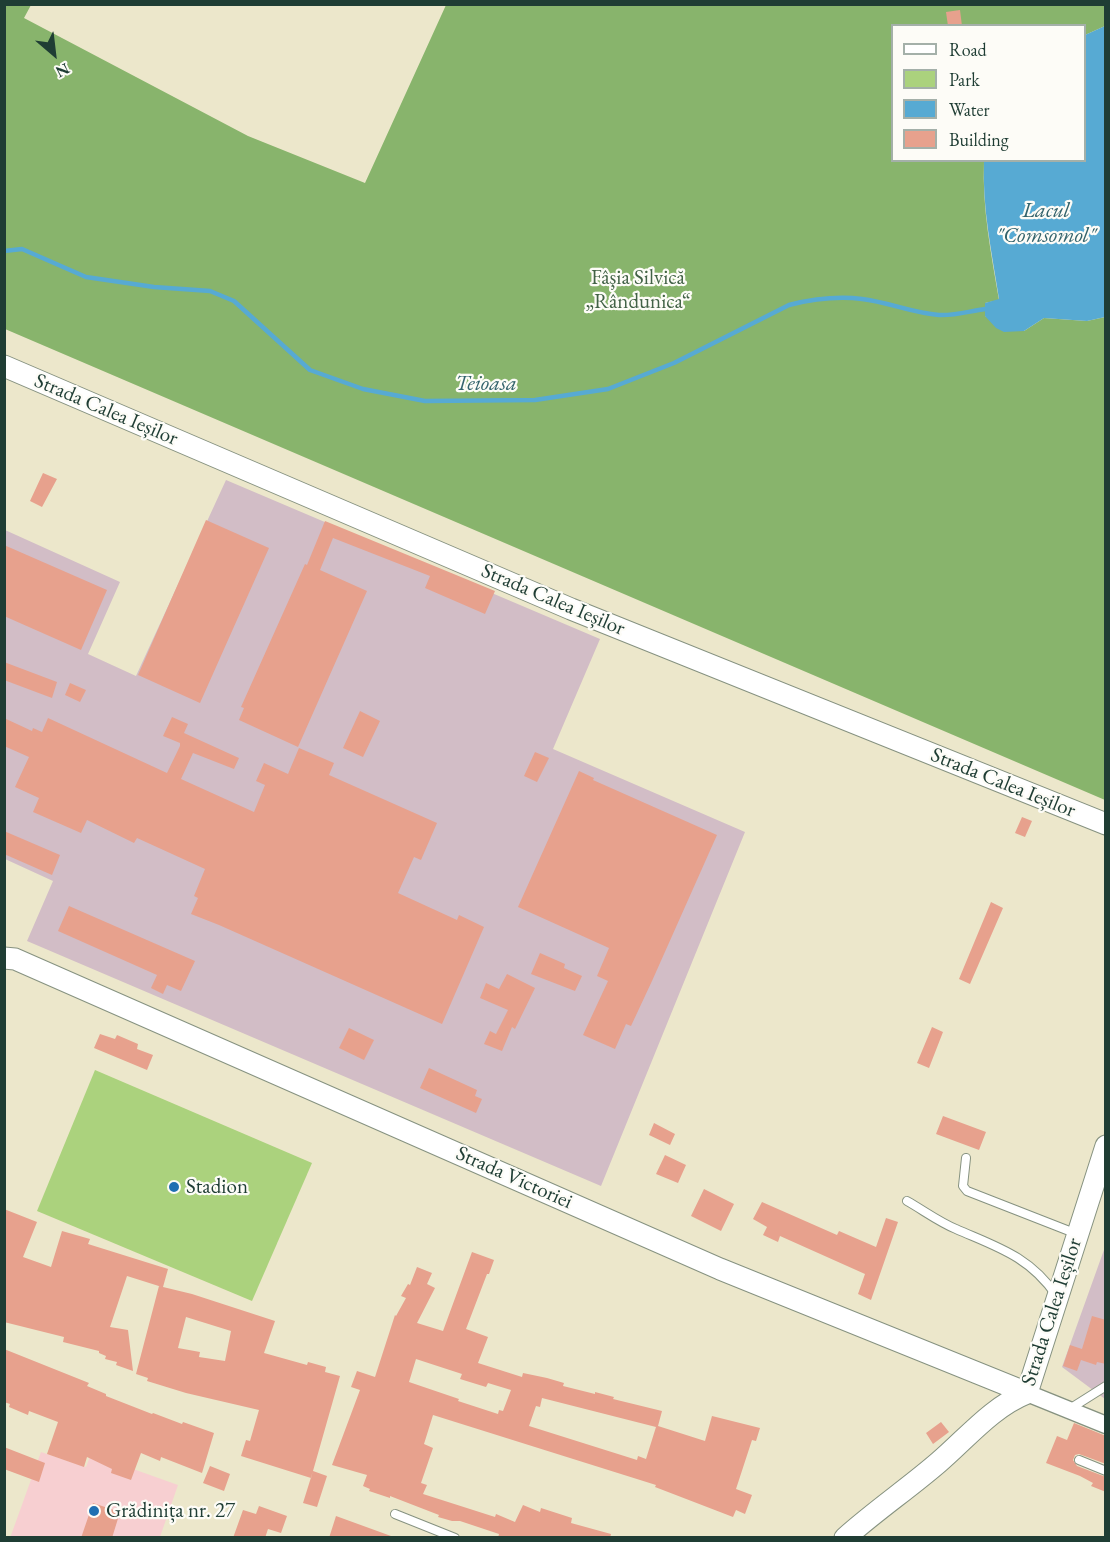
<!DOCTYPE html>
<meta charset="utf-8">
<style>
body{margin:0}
#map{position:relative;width:1110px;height:1542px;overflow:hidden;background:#ece7cb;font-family:"EB Garamond",serif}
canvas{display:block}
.frame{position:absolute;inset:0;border:6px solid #1f3d34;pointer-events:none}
.legend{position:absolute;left:891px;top:24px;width:195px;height:138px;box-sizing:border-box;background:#fdfcf7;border:2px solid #a4b0a9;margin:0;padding:8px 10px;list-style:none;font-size:18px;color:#1f3d34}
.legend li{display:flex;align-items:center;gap:12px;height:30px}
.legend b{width:30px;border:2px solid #a4b0a9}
.north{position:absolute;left:24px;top:24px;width:60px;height:60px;-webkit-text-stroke:4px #fdfcf7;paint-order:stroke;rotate:152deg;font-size:16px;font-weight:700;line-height:24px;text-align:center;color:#1f3d34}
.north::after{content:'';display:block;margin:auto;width:21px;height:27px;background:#1f3d34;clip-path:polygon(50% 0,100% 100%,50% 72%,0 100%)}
</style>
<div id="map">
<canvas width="1110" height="1542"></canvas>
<div class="frame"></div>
<ul class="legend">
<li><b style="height:8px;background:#fff"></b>Road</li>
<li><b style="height:16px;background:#abd27d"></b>Park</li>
<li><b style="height:16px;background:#57aad3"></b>Water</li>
<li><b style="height:16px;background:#e7a18d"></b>Building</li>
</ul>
<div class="north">N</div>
</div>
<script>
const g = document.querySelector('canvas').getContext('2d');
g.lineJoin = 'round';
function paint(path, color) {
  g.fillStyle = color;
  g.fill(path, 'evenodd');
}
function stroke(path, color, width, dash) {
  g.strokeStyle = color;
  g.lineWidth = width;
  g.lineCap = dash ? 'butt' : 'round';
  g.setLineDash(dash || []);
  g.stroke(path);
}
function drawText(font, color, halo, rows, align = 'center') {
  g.font = font + ' "EB Garamond",serif';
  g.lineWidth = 4.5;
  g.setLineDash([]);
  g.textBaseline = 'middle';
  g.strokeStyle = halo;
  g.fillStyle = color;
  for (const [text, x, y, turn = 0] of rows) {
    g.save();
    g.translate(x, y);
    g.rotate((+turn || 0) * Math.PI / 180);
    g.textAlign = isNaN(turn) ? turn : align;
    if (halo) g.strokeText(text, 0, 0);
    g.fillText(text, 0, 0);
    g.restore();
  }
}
paint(new Path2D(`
 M41,1452L86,1467L91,1454L178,1485L160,1537L10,1538Z`), '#f7cfd1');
paint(new Path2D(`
 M226,480L600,639L553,749L745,832L601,1186L27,941L53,881L5,859V530L120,582L88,654L136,676Z
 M1105,1247V1399L1062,1367Z`), '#d2bdc6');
paint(new Path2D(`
 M95,1070L312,1163L252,1301L37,1211Z`), '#abd27d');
paint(new Path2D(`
 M5,5H31L24,18L248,136L365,183L446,5H1105V26L1085,35L1084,26H892V160L984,161C982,208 991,253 999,300L985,303V316L1024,331L1044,318L1087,321L1105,317V800L5,329Z`), '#88b46c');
paint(new Path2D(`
 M1105,26V317L1087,321L1044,318L1024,331L1004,332L996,328L985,316V303L999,299C992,253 982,208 984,161L1084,160L1085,35Z`), '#57aad3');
stroke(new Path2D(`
 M4,251L22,249L86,277L154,287L210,291L234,301L310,370L363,389L425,401L535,400L608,389L674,363L789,305C813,299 837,296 862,299C888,302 912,313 939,315C954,316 970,311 985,309`), '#57aad3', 4.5);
paint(new Path2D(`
 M960,10L962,26H948L946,12Z
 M43,473L57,479L42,507L30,501Z
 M206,520L269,548L200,703L138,675Z
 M325,521L495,591L485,614L425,588L430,576L333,538L320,570L367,591L298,747L239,720L244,708L241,707L305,564L307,565Z
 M4,545L107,590L81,650L4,616Z
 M4,662L57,682L52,698L4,680Z
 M70,683L86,690L80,702L65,695Z
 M360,711L380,721L363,757L343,748Z
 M172,717L188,724L184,733L239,758L234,769L193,753L181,779L254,812L265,785L256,781L264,763L288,774L299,748L334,763L329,775L437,823L421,860L414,857L398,893L457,920L459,915L484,927L442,1024L219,925L191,914L198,898L194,896L205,869L137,838L134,843L87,820L81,833L33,812L39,798L15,787L29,757L4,746V718L32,731L33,728L42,732L48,718L167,773L180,746V743L163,736Z
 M535,752L549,758L537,782L524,776Z
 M579,771L594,778L593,780L717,835L652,981L631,1026L626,1024L615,1049L583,1035L608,981L597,976L609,948L518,907Z
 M1022,817L1032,821L1025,837L1015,833Z
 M4,831L60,855L52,875L4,854Z
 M991,902L1003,908L970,984L959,979Z
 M69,906L195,961L181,991L167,985L163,994L151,988L157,975L58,931Z
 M540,953L565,964L564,968L582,976L575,991L531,974Z
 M507,974L535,988L515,1029L512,1027L502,1051L484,1044L490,1031L496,1034L508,1010L480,998L486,983L499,989Z
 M932,1027L943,1032L929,1068L917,1063Z
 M349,1028L374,1040L364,1060L339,1048Z
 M100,1034L115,1039L117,1035L138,1044L137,1049L153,1055L147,1070L94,1048Z
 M429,1068L477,1090L475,1096L482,1099L476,1113L420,1088Z
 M943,1116L986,1132L979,1150L936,1134Z
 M654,1123L675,1134L670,1145L649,1135Z
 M665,1155L686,1165L678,1183L656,1174Z
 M704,1189L734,1204L721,1231L691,1216Z
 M762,1202L837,1235L839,1231L876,1247L886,1218L898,1222L871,1300L858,1294L865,1274L780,1236L778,1242L763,1235L767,1227L753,1219Z
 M4,1209L37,1222L23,1257L51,1267L62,1231L90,1239L88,1244L168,1269L163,1287L192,1294L275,1321L264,1353L307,1365L308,1362L326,1367L325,1372L340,1376L311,1478L241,1456L246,1440L250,1441L259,1410L186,1393L147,1381L148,1378L136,1374L159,1286L162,1287L127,1276L110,1327L128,1330L133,1371L116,1365L117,1362L105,1359L106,1356L99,1353V1351L63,1342L64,1337L4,1322ZM186,1317L231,1331L225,1361L199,1357L200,1352L178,1348Z
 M472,1252L494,1260L489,1274H487L466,1329L488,1337L478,1363L522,1377L523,1373L547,1378L564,1383L563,1386L595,1394V1392L614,1397L613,1399L662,1411L658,1426L705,1441L712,1416L760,1428L756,1441L752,1440L736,1489L752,1495L745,1514L736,1510L733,1517L655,1487L656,1485L433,1415L424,1444L433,1448L421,1483L427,1485L423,1494L495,1517L496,1514L515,1522L523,1505L540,1512L541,1508L572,1518L571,1523L611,1534L610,1538H498L499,1534L460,1521H452L438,1517L439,1515L390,1496V1498L369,1491L370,1489L363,1486L367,1475L332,1465L360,1390L351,1387L357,1371L375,1377L395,1315L396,1316L406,1298L401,1296L408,1284L410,1285L417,1267L432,1273L427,1284L435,1288L417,1323L443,1331ZM416,1359L462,1374L460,1379L486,1387L488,1383L511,1390L503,1411L499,1410L498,1414L458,1401L459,1399L409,1382ZM542,1398L656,1427L646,1459L638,1456L637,1460L529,1426L536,1406L540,1407Z
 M1092,1316L1106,1320V1364L1097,1362L1096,1365L1081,1360L1077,1371L1063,1366L1070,1345L1082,1349Z
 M4,1349L89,1383L87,1386L106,1394V1396L152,1414L153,1413L182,1424L183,1422L214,1433L202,1473L161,1457L160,1461L141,1453L131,1480L111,1473L112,1469L87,1457L84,1467L47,1454L58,1422L29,1411L28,1415L9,1407L10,1404L4,1402Z
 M941,1422L949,1432L933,1444L926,1433Z
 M1074,1423L1106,1436V1464L1079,1454L1075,1455L1073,1460L1077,1466L1106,1477V1492L1091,1486L1093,1483L1080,1476L1046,1463L1057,1436L1067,1440Z
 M4,1447L45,1463L39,1482L4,1469Z
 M210,1466L230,1474L224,1491L203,1483Z
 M313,1471L327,1476L317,1507L303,1503Z
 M93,1503L120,1512L112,1538H81Z
 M259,1506L287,1516L281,1533L268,1529L265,1538H233L243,1510L256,1514Z
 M336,1516L391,1536V1538H329Z`), '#e7a18d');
const service = new Path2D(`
 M966,1158L963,1186L967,1191L1077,1234
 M907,1201C923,1210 939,1222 956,1229C997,1247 1029,1256 1056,1295
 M1068,1410L1106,1386
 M1079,1460L1106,1471
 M395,1514L455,1538`);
const minor = new Path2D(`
 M1027,1393L1106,1425`);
const tertiary = new Path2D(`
 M4,366L571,609L1106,824
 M4,958L15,959L720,1269L1027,1393
 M1027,1393L1106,1146
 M845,1538C875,1511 909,1488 939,1462C967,1438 992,1407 1027,1393`);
stroke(service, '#869280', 10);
stroke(minor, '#869280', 19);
stroke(tertiary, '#869280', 23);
stroke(service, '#fff', 8);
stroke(minor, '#fff', 16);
stroke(tertiary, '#fff', 21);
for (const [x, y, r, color] of [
 [174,1187,6,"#1f6fb2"],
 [94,1511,6,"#1f6fb2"]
]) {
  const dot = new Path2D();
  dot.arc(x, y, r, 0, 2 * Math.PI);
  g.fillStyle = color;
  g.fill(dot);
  stroke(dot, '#fdfcf7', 2);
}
drawText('21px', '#426246', '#fdfcf7', [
 ["Fâşia Silvică",638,278],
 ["„Rândunica“",638,302]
]);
drawText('21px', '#1f3d34', '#fdfcf7', [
 ["Strada Calea Ieșilor",106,410,23],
 ["Strada Calea Ieșilor",553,600,23],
 ["Strada Calea Ieșilor",1003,783,22],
 ["Strada Victoriei",514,1178,24],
 ["Strada Calea Ieșilor",1052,1312,-72]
]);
drawText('21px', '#1f3d34', '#fdfcf7', [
 ["Stadion",186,1187],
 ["Grădinița nr. 27",106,1511]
], 'left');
drawText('italic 22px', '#33636c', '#fdfcf7', [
 ["Lacul",1046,211],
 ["\"Comsomol\"",1046,236],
 ["Teioasa",486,384]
]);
</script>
